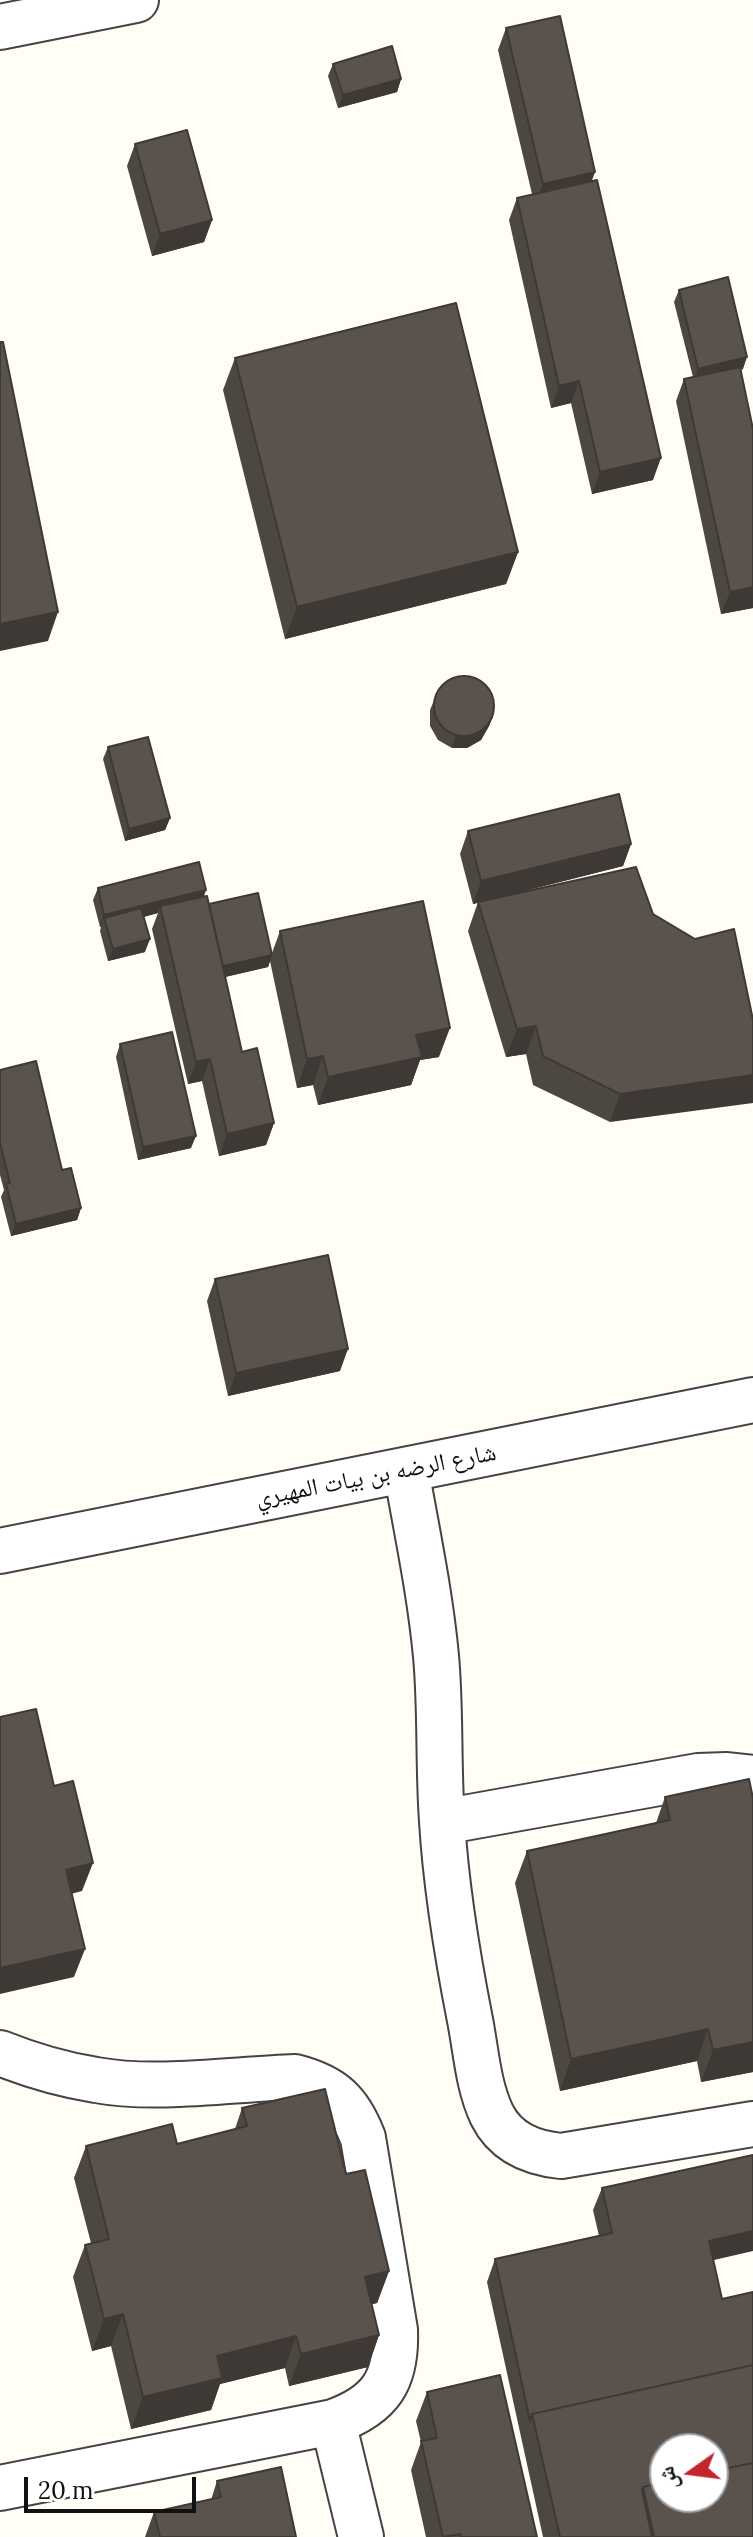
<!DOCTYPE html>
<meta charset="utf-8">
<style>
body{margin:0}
#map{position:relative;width:753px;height:2537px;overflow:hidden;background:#fffdf5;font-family:Lora,"Noto Naskh Arabic",serif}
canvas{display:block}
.north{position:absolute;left:649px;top:2433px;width:80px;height:80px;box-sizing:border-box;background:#fff;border:2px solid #a0a0a0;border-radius:50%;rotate:256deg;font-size:22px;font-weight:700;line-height:32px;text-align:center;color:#111}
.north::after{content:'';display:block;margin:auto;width:28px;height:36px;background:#c4262e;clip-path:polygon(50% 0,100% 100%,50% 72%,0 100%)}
.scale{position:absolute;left:24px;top:2477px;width:172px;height:36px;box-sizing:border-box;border:4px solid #111;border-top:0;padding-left:10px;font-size:24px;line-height:28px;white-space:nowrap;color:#111;-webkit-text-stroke:6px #fff;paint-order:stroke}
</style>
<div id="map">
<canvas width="753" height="2537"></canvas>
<div class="north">ش</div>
<div class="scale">20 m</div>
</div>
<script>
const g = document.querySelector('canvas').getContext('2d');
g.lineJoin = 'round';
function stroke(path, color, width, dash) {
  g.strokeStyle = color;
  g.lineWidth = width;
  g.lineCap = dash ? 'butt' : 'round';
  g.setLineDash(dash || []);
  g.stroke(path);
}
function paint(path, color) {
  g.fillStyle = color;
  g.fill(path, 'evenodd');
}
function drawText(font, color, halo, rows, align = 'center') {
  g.font = font + ' Lora,"Noto Naskh Arabic",serif';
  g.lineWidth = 8;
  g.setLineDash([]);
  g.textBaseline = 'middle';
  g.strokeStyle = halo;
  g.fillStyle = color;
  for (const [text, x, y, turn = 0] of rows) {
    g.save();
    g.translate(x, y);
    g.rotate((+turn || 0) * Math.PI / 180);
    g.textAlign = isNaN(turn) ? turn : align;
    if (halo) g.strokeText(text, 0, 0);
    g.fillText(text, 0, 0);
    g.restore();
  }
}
const street = new Path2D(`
 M0,27L136,0
 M406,1470C417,1532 430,1593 436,1656C441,1711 438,1766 442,1821C446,1888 457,1954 470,2020C476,2050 478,2086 492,2115C506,2143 532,2153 561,2156L753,2124
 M0,1551L753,1400
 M442,1822L698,1776L727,1775L753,1778
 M0,2053C30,2065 64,2075 96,2080C156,2091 234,2079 295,2077C333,2087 349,2102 363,2138L395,2330C397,2380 381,2405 333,2422L0,2488
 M333,2422L361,2537`);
stroke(street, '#444', 48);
stroke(street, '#fff', 44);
paint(new Path2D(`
 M506,28L592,181L653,480L592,494L571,403L551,408L509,220L517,198L532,194L498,50Z
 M333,64L401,79L397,92L338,108L328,76Z
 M135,144L212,220L204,242L152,256L127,166Z
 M679,290L743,369L741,370L753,429V608L721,614L676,401L684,379L693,377L674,302Z
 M235,358L518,552L506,584L285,639L223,390Z
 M435,698L494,713L489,726L481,740L467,748H452L438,740L430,726V710Z
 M108,747L170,818L165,830L125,841L103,759Z
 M468,831L631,844L623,866L473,904L460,854Z
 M98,888L204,896L209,904L272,953L280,931L439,1057L420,1060L411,1085L318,1105L313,1085L297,1088L270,961L268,967L225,977L242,1052L274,1123L266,1145L219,1156L202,1081L188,1084L152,929L158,913L144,917L145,952L108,961L100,931L101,927H100L93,900Z
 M478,902L653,914L753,1020L610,1122L533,1085L526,1054L506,1057L468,931Z
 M120,1044L191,1148L138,1160L116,1057Z
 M0,1070L62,1170L81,1208L77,1220L11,1236L1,1197L4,1190L0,1175Z
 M215,1279L340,1371L228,1396L207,1301Z
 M665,1797L753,1798V2072L701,2082L697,2061L560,2091L515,1883L527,1851L656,1823Z
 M242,2108L346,2174L389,2271L377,2303L372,2304L379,2335L368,2367L289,2386L285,2368L220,2384L211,2410L131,2429L111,2346L92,2351L73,2277L85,2245L91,2243L74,2178L86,2146L177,2144L235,2129Z
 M602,2188L753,2537H543L487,2282L495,2259L599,2236L593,2210Z
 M427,2392L537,2537H426L411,2470L421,2442L416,2421Z
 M217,2481L296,2537H145L154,2512L211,2500Z`), '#4d4742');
paint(new Path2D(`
 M401,79L397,92L338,108L343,95Z
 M595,172L587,194L534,206L543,184Z
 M212,220L204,242L152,256L160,234Z
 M747,357L743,369L694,382L698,369Z
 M579,381L571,403L551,408L559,386Z
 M661,458L653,480L592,494L600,472Z
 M518,552L506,584L285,639L297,607Z
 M753,587V608L721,614L730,592Z
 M58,612L48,641L0,651V624Z
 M494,713L489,726L481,740L467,748H452L456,735Z
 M170,818L165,830L125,841L129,829Z
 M631,844L623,866L473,904L481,881Z
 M206,890L202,903L160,906L158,913L106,926L104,918L101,927H100L104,915Z
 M150,939L145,952L108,961L113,949Z
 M272,955L268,967L212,980L217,968Z
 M536,1026L526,1054L506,1057L517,1029Z
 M450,1028L439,1057L420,1060L411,1085L318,1105L328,1077L416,1035Z
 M323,1056L313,1085L297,1088L307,1059Z
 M210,1059L202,1081L188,1084L196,1062Z
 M753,1075V1103L610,1122L620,1094Z
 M274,1123L266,1145L219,1156L227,1134Z
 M196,1136L191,1148L138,1160L143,1147Z
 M81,1208L77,1220L11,1236L16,1224Z
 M348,1349L340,1371L228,1396L236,1373Z
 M93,1863L82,1891L56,1898L66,1870Z
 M85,1949L74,1977L0,1994V1968Z
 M708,2029L697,2061L560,2091L571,2059Z
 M753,2042V2072L701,2082L713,2050Z
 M753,2231V2251L701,2263L709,2241Z
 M389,2271L377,2303L353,2309L365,2277Z
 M123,2314L111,2346L92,2351L104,2319Z
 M379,2335L368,2367L289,2386L301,2354Z
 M296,2336L285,2368L220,2384L211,2410L131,2429L143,2397L217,2356Z`), '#3f3936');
const building = new Path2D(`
 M560,16L595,172L543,184L506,28Z
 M392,46L401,79L343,95L333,64Z
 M187,130L212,220L160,234L135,144Z
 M597,180L661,458L600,472L579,381L559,386L517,198Z
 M728,277L747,357L698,369L679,290Z
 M456,303L518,552L297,607L235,358Z
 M0,342H3L58,612L0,624Z
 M740,367L753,429V587L730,592L684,379Z
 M434 706a30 30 0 1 1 60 0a30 30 0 1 1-60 0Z
 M148,737L170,818L129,829L108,747Z
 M619,794L631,844L481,881L468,831Z
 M199,862L206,890L104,915L98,888Z
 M636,867L653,914L695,939L734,929L753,1020V1075L620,1094L543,1056L536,1026L517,1029L478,902Z
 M258,893L272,955L223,966L209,904Z
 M207,896L242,1052L257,1048L274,1123L227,1134L210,1059L196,1062L160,906Z
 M423,901L450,1028L416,1035L422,1057L328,1077L323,1056L307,1059L280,931Z
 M141,908L150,939L113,949L104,918Z
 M172,1032L196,1136L143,1147L120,1044Z
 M36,1061L62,1170L71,1168L81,1208L16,1224L6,1184L10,1183L0,1143V1070Z
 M328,1255L348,1349L236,1373L215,1279Z
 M36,1709L54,1786L73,1781L93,1863L66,1870L85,1949L0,1968V1717Z
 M749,1779L753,1798V2042L713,2050L708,2029L571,2059L527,1851L670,1820L665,1797Z
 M325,2089L346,2174L365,2170L389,2271L365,2277L379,2335L301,2354L296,2336L217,2356L222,2378L143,2397L123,2314L104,2319L85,2245L109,2239L86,2146L172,2124L177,2144L247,2126L242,2108Z
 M753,2155V2231L709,2241L722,2299L753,2292V2365L532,2414L530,2421L495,2259L612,2233L602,2188Z
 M753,2365V2463L713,2471V2449H665V2482L643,2487L642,2490L652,2537H560L532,2414Z
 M500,2375L537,2537H461L460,2534L443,2537L421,2441L437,2438L427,2392Z
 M753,2463V2537H654L643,2487L665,2482V2497H713V2471Z
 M281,2467L296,2537H160L154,2512L221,2497L217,2481Z`);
paint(building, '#5a524d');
stroke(building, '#3f3936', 2);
drawText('24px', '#111', '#fff', [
 ["شارع الرضه بن بيات المهيري",376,1476,-11]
]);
</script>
